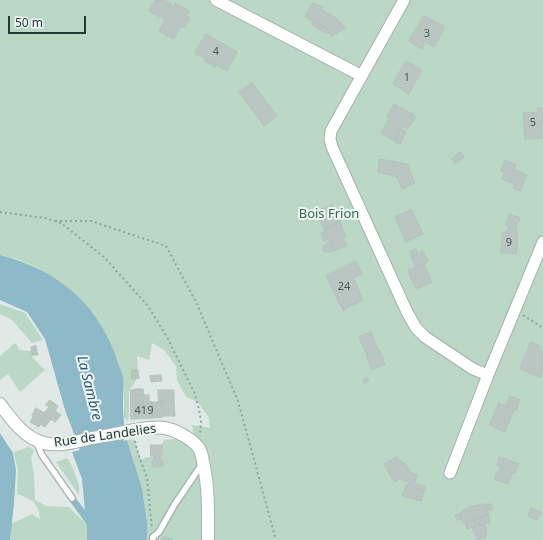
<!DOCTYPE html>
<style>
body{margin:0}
#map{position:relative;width:543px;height:540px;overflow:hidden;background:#e0e9e6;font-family:"Noto Sans",sans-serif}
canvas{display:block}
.scale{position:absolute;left:8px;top:16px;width:78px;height:18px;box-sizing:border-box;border:2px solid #233734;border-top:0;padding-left:5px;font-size:12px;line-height:14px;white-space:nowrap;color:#233734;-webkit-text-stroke:3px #f0f6f4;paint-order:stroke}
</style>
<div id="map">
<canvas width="543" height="540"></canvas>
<div class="scale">50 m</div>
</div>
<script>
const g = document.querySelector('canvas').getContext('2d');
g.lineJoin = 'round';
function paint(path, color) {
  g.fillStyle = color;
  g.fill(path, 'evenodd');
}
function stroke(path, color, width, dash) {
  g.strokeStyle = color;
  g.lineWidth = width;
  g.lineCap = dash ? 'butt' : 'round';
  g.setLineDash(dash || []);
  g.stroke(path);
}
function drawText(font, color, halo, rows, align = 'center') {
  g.font = font + ' "Noto Sans",sans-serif';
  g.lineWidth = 4;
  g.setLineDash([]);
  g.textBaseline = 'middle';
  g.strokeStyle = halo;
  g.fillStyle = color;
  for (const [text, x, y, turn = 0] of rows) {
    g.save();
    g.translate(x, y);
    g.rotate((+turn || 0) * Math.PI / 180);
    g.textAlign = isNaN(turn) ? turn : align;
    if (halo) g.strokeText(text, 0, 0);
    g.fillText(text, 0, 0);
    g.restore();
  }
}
paint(new Path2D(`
 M0,0H543V540H147V522L142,488L127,440L134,439L141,459L157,455L164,440L187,438L199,444L193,431L192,425L210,428L209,418L198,402L186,397L177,380L176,366L164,350L152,343L149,360L137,356L138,377L129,391V415L128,421L124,417V390L122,375L38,268L17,259L0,255Z
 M0,304L25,313L43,340L32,343L12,320L0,314Z
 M15,343L18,347L19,350L31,351L33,358L45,370L20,392L8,374L0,380V356Z
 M29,447L34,450L31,458L34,474L35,500L46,506L69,507L87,525V540H10L11,524L32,514L40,519C38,501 32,500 17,494L18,471L14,452Z
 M67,458L72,466L79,485V495L56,462Z`), '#bbd8c6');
paint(new Path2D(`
 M0,255C54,269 95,300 115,354C117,362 121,369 123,377C124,387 123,395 123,404C123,412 124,419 124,426L121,427L124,441L127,440L142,488L147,522V540H87V525L69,500L74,496L85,510L82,479L72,452L80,450L65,410L45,339L27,312L0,300Z
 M0,433L13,453L16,470L14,503L10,540H0Z`), '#8eb9c8');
const building = new Path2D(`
 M155,0H164L172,4L171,6L173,7L175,3L190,11L186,16L190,18L184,28L181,26L174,39L159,31L166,18L165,17L164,19L149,11Z
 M313,3L323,7L322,10L338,19L345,28L332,36L328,29L305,17Z
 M424,16L445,27L434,47L426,42L422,49L409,41Z
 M314,21L328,29L330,32L328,34L312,25Z
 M206,34L237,52L227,71L195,53Z
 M206,59L217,65L215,67L204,61Z
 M406,61L422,70L409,94L393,84Z
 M252,83L277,116L264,126L239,92Z
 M394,104L416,116L408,129L403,126L394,141L381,133L389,118L387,117Z
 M538,108H543V124H541L542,138L525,139L523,113L538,112Z
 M401,129L406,132L400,144L394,141Z
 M460,152L464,157L456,164L452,159Z
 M380,159L407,164L415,183L402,189L397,177L378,172Z
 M505,160L516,165L514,169L527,175L520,191L513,188L514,184L502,179L505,172L501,171Z
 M332,205L340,222L324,230L316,212Z
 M411,210L423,234L406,242L395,217Z
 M510,214L520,218L515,229H517L516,232H506L509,226L506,225Z
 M340,221L346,236L343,238L347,246L334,251L324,230Z
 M325,232L328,239L324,241L321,234Z
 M503,232L518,233L516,254L501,253Z
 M329,242L334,251L329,252H325L323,250L324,246Z
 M416,249L418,254L412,257L410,252Z
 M423,251L428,262L416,267L411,257Z
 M356,261L362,274L353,278L363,300L346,308H347L343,311L326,276Z
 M424,264L432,282L416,289L408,271Z
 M371,332L378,350L379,349L384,359L383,360L385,364L372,370L366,355H367L359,337Z
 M531,342L541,346L539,350L543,351V371L540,377L520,369Z
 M36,346L38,355H32L31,347Z
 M132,370H138L139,378L132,379Z
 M161,375L162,381L151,382L150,376Z
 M367,378L369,381L364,383L363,380Z
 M135,389H143L144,395L135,396Z
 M131,390H135V396H131Z
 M158,390H174V401L159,402Z
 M149,395V403H135V396Z
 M131,396H135V419H131Z
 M510,396L520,400L516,411L506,406Z
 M50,400L58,406L55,411L61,415L55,422L45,415L46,414L44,413L49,407L46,405Z
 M174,401L175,416H163L162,402Z
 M152,402L153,418L135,419V403Z
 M152,402H162L163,417L153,418Z
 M499,403L514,410L505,432L490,425Z
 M36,408L46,414L39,427L30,422L33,417L32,416Z
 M45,415L51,419L45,427L40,424Z
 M151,445H162V455H160V460H163V466L152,467V461H154V456H151Z
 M397,457L399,461L401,460L403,464L405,463L410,472L417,475L414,487L424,491L421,501L402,496L406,485H408L409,482L400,479L394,482L384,464Z
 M500,457L519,464L515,473L513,472L508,484L494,479L497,472H499L500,469L499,468V466L497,465Z
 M417,484L425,487L424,490L416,488Z
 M484,504V505H485L489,515L463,523L460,513L462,512L461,511L470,508V507Z
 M491,504L493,509L487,511L486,505Z
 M531,508L541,512L537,520L528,516Z
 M461,514L462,519L457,520L455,515Z
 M488,515L490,522L480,525L478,518Z
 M478,518L480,525L476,526L474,519Z
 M474,519L476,526L467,529L465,523Z
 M485,524L487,530H485L487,534H485L486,537L478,540L477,537H476L475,533L474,534L472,528Z
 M163,537L173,539L172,540H162Z`);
paint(building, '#b9c6c2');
stroke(building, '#b4c2be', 1);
const lane = new Path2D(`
 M36,441L42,455L72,498
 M153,540V537L159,532L175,504L202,464`);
const street = new Path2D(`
 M216,0L362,76
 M404,0L331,131L330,139L332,147L407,312L416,328L425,337L473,369L488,375
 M450,473L488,375L543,242`);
const secondary = new Path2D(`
 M0,404C11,419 24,438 44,443C58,447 78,441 92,438C111,435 130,430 149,428C154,428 160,427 164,428C174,429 195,440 200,450C202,454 203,462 204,467C209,491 208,516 208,540`);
stroke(lane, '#a4b0ad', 8);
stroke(street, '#a4b0ad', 13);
stroke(secondary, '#a1b4af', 14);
stroke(new Path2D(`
 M0,212L45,218L61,223L104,257L148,306L167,337L194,392L199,409L201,422L200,434
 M55,221H91L166,246L196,302L238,401L276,540
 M523,315L543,328
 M135,441L138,453L147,478L152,529`), '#84a9a2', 2, [2, 3]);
stroke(lane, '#fff', 5.5);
stroke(street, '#fff', 11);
stroke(secondary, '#fff', 12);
drawText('11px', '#485b58', null, [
 ["3",427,34],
 ["4",216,52],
 ["1",407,78],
 ["5",533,123],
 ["9",509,243],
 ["24",344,287],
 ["419",144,411]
]);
drawText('13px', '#32694e', '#f0f6f4', [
 ["Bois Frion",329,214]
]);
drawText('13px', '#233734', '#f0f6f4', [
 ["Rue de Landelies",105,436,-8]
]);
drawText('italic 14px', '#25586c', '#f0f6f4', [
 ["La Sambre",89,388,76]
]);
</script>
